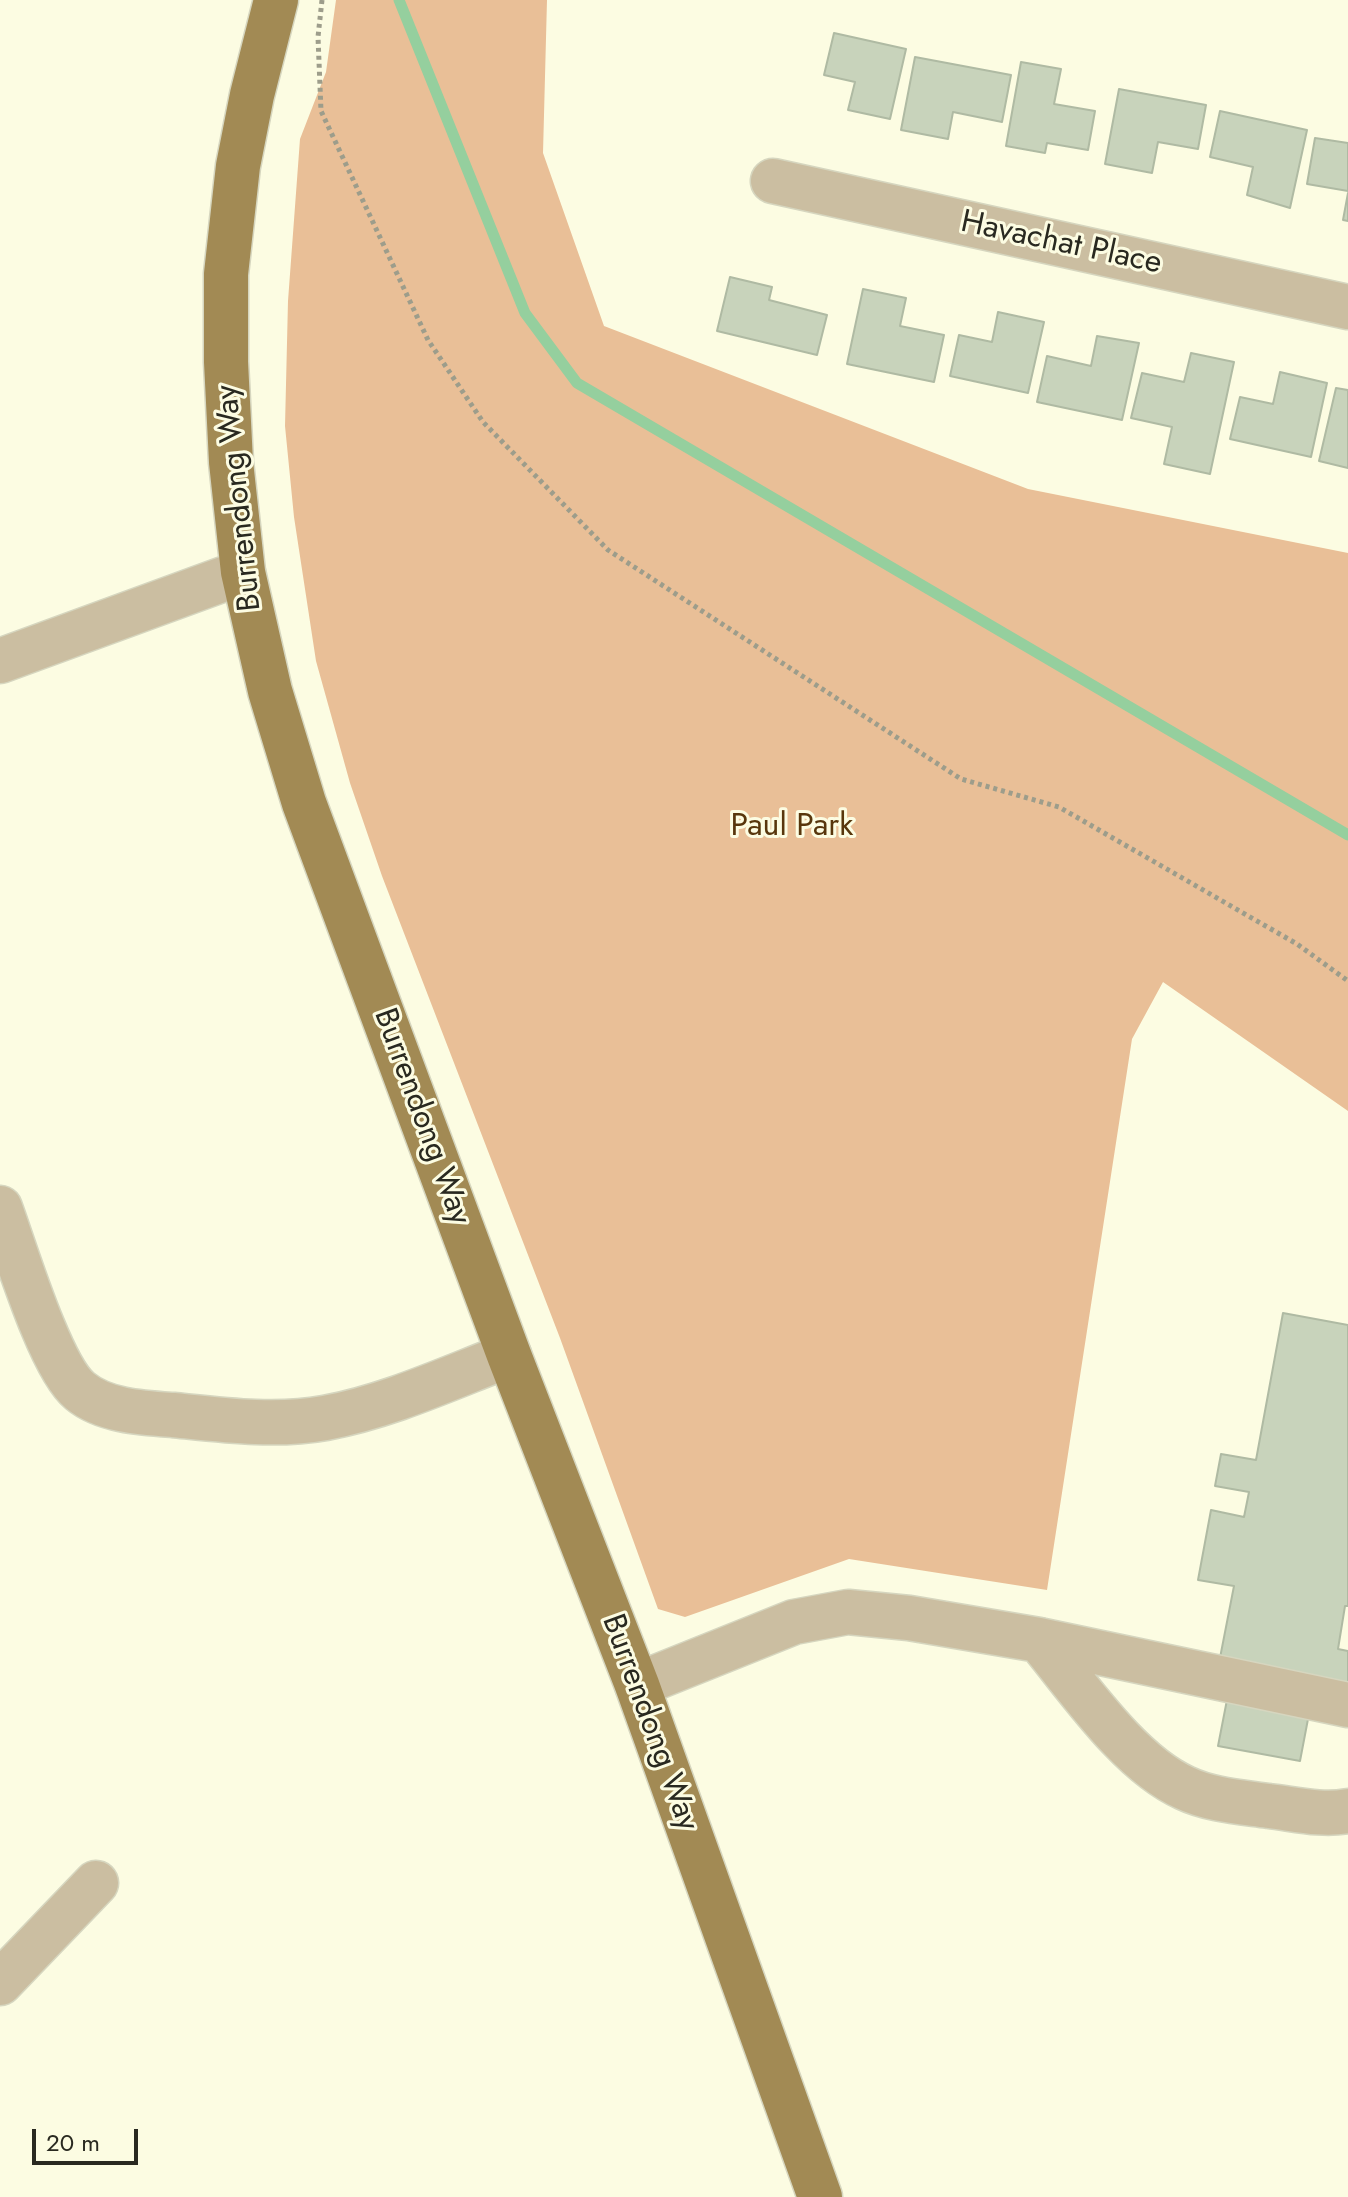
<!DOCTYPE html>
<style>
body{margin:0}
#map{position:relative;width:1348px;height:2197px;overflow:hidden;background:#fcfce2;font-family:Jost,sans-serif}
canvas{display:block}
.scale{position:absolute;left:32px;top:2129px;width:106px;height:36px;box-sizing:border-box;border:4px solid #292920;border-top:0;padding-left:10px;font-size:24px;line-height:28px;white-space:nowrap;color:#292920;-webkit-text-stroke:6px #fcfce2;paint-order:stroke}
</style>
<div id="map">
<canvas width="1348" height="2197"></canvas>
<div class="scale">20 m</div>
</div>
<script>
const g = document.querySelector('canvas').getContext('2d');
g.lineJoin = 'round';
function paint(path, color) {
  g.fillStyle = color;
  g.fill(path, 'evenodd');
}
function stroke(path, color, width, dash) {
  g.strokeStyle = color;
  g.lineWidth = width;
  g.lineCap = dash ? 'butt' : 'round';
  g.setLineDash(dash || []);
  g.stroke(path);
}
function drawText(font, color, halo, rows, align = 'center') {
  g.font = font + ' Jost,sans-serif';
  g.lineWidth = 6;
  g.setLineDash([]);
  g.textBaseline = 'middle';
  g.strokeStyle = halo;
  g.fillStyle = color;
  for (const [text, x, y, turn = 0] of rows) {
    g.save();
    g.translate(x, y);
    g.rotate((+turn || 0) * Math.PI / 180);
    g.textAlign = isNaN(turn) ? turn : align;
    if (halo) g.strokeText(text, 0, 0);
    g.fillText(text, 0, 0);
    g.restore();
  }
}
paint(new Path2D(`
 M336,0H547L543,153L604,326L1028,489L1348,553V1111L1163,982L1132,1039L1047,1590L849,1559L685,1617L658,1609L560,1338L382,876L350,783L316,661L294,517L285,426L288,301L300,139L326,72Z`), '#e9bf97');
stroke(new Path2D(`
 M399,0L525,313L577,383L1348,835`), '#95cf9e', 11);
const building = new Path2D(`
 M834,33L906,49L890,119L848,110L855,82L824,75Z
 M915,57L1011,75L1002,122L953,112L948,139L901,130Z
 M1021,62L1061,69L1054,104L1095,111L1088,150L1047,143L1045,153L1006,146Z
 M1119,89L1206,105L1198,149L1158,142L1152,173L1105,164Z
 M1220,111L1307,130L1290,208L1247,195L1253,167L1210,157Z
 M1315,138L1348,143V191L1307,184Z
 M1348,193V221L1343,220Z
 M730,277L772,287L769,300L827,315L817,355L717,331Z
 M863,289L906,298L900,326L944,335L934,382L847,364Z
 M998,312L1044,322L1028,393L950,376L959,335L992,342Z
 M1097,336L1139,343L1122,420L1037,402L1047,356L1091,366Z
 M1191,353L1234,362L1210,474L1164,464L1172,427L1131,418L1142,373L1184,382Z
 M1280,372L1327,383L1311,457L1230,439L1240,397L1273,404Z
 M1336,388L1348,390V468L1319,461Z
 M1283,1313L1348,1325V1606H1345L1338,1649L1348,1651V1683L1316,1677L1300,1761L1218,1746L1233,1669L1219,1663L1234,1586L1198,1580L1211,1510L1244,1517L1249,1492L1215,1486L1221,1454L1256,1460Z`);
paint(building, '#c8d3bb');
stroke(building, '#afbaa3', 2);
const minor = new Path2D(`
 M773,181L1348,307
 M0,661L243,572
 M0,1208C15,1249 50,1367 80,1391C104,1411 142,1413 173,1415C222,1420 275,1427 325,1418C389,1406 449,1378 509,1355
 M1039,1640C1078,1687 1129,1763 1185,1788C1210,1800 1241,1802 1269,1806C1295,1809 1322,1816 1348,1811
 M637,1685L794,1622L848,1612L909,1618L1039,1640L1348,1705
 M0,1983L96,1883`);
const major = new Path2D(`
 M276,0L252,95L238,166L226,274V362L231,462L243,572L270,691L304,803L509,1355L637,1685L820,2197`);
stroke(minor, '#d6d6bf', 47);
stroke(major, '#d6d6bf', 47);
stroke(new Path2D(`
 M322,0L318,37L321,111L428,340L483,422L608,550L961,779L1059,807L1297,944L1348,981`), '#9d9d8b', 5, [4, 4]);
stroke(minor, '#cbbea1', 44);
stroke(major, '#a28a54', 44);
drawText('32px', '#292920', '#fcfce2', [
 ["Havachat Place",1061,244,12],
 ["Burrendong Way",240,498,-96],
 ["Burrendong Way",421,1117,70],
 ["Burrendong Way",649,1723,70]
]);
drawText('32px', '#58360c', '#fcfce2', [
 ["Paul Park",792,827]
]);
</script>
